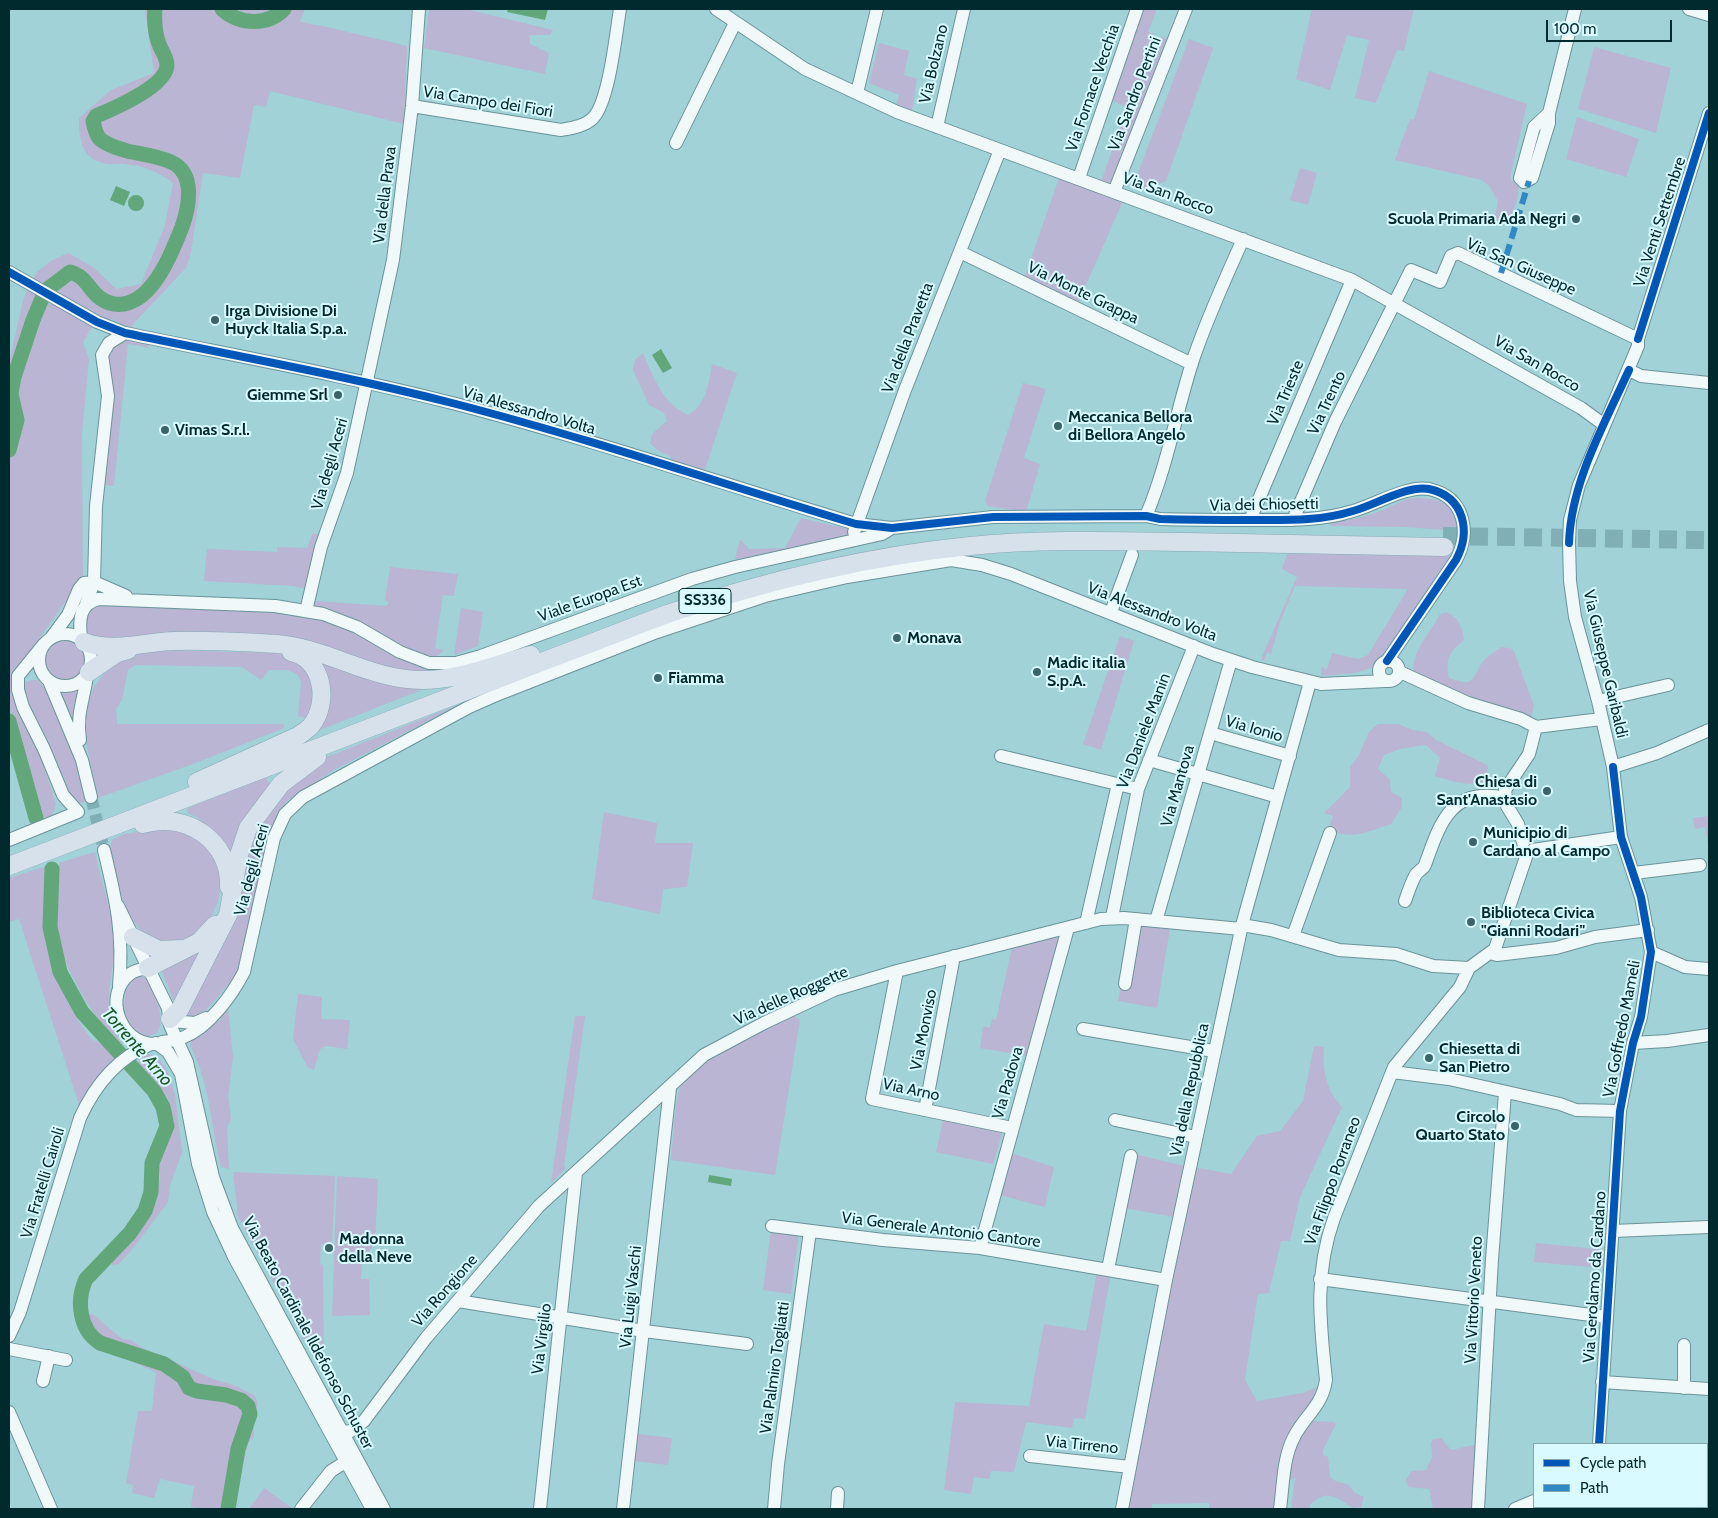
<!DOCTYPE html>
<style>
body{margin:0}
#map{position:relative;width:1718px;height:1518px;overflow:hidden;background:#a0d2d8;font-family:Cabin,sans-serif}
canvas{display:block}
.frame{position:absolute;inset:0;border:10px solid #012a2f;pointer-events:none}
.legend{position:absolute;left:1533px;top:1443px;width:175px;height:65px;box-sizing:border-box;background:#d9faff;border:1px solid #83a7ac;margin:0;padding:6px 9px;list-style:none;font-size:15px;color:#012a2f}
.legend li{display:flex;align-items:center;gap:10px;height:25px}
.legend b{width:25px;border:1px solid #83a7ac}
.scale{position:absolute;left:1546px;top:20px;width:126px;height:22px;box-sizing:border-box;border:2px solid #012a2f;border-top:0;padding-left:6px;font-size:15px;line-height:18px;white-space:nowrap;color:#012a2f;-webkit-text-stroke:4px #d9faff;paint-order:stroke}
</style>
<div id="map">
<canvas width="1718" height="1518"></canvas>
<div class="frame"></div>
<ul class="legend">
<li><b style="height:6px;background:#0057b8"></b>Cycle path</li>
<li><b style="height:6px;background:#3089c4"></b>Path</li>
</ul>
<div class="scale">100 m</div>
</div>
<script>
const g = document.querySelector('canvas').getContext('2d');
g.lineJoin = 'round';
function paint(path, color) {
  g.fillStyle = color;
  g.fill(path, 'evenodd');
}
function stroke(path, color, width, dash) {
  g.strokeStyle = color;
  g.lineWidth = width;
  g.lineCap = dash ? 'butt' : 'round';
  g.setLineDash(dash || []);
  g.stroke(path);
}
function drawText(font, color, halo, rows, align = 'center') {
  g.font = font + ' Cabin,sans-serif';
  g.lineWidth = 4;
  g.setLineDash([]);
  g.textBaseline = 'middle';
  g.strokeStyle = halo;
  g.fillStyle = color;
  for (const [text, x, y, turn = 0] of rows) {
    g.save();
    g.translate(x, y);
    g.rotate((+turn || 0) * Math.PI / 180);
    g.textAlign = isNaN(turn) ? turn : align;
    if (halo) g.strokeText(text, 0, 0);
    g.fillText(text, 0, 0);
    g.restore();
  }
}
paint(new Path2D(`
 M145,9H305L300,22L327,27L407,46L404,124L270,91L266,107L254,105L240,178L203,173L191,252L186,268L133,324L132,329L112,319L92,327L83,342L89,359L82,433L83,577L14,674L56,804L52,817L44,824L9,706V363L24,297L37,272L51,261L68,253L93,267L116,289L141,284L165,225L173,183C159,172 142,165 124,164C119,163 113,165 108,164C82,161 79,141 79,118L111,90L154,73Z
 M429,9H465L553,30L550,35H529L530,44L549,53L545,74L424,48Z
 M1143,9H1157L1148,32L1153,34L1156,39L1162,37L1167,39L1110,185L1101,182L1127,107L1112,101Z
 M1312,9H1414L1404,51L1397,50L1376,103L1355,98L1369,40L1347,35L1330,90L1296,79Z
 M1189,39L1213,48L1166,181L1147,189L1133,186Z
 M879,43L909,51L904,75L917,79L912,111L896,106L899,95L869,83Z
 M1594,47L1671,68L1656,133L1578,109Z
 M1429,71L1527,104L1511,173V180L1519,186L1517,201L1508,221L1502,224L1495,217L1498,201L1490,187L1482,180L1395,160L1410,119L1414,120Z
 M1577,117L1639,139L1626,177L1566,159Z
 M1300,168L1317,173L1308,205L1290,200Z
 M1059,178L1123,201L1078,303L1024,279Z
 M129,339L148,344L150,348L128,344L114,486L103,485L107,353L121,341Z
 M643,353C654,378 663,405 689,415C707,402 708,385 712,364L737,373L704,473L673,463L670,456L659,451L650,443L652,434L667,421L664,413L649,405L633,370L635,360Z
 M1023,383L1046,389L1024,458L1040,464L1026,512L988,506L985,501Z
 M1412,498C1439,498 1455,501 1461,531L1404,527L1332,526L1328,523C1347,521 1365,517 1383,510C1393,505 1401,501 1412,498Z
 M801,518L848,529V535L763,557L735,559L740,539L749,549L785,548Z
 M312,534H321L307,589L293,586L204,581L207,549L277,552V547L307,548Z
 M1287,554L1452,555L1392,648L1389,647L1371,668L1355,673L1321,676V667L1327,669L1332,653L1358,659L1368,655L1408,589L1295,586L1280,622L1271,654L1267,652L1264,661L1261,659L1297,577L1282,569Z
 M390,567L458,574L454,596L443,595L435,648L444,650L436,657L412,652L314,606L313,603L316,601L387,606L389,602L385,601Z
 M100,604L284,611L314,616L439,667L442,673L408,675L333,654L109,644L88,635L84,626L90,607Z
 M461,608L483,612L478,646L454,655Z
 M1446,612C1459,618 1462,626 1464,640C1449,653 1445,657 1449,678C1469,685 1471,685 1480,666C1484,658 1494,652 1502,647L1513,649L1534,706L1531,718L1470,698L1414,672C1410,654 1432,630 1440,614Z
 M1120,636L1134,641L1101,750L1083,744Z
 M45 660a20 20 0 1 1 40 0a20 20 0 1 1-40 0Z
 M161,650L278,653L293,657L306,664L317,687L309,719L298,716L301,682L297,674L287,670H269L261,680L242,667L135,665L128,670L122,700L116,709L117,724H284V728L201,761L98,798C94,777 88,755 85,734C84,727 86,721 86,714C90,673 123,654 161,650Z
 M312,656L431,686L315,732Z
 M32,680H38C68,713 75,760 86,802L80,803L71,795L48,741L24,694L26,682Z
 M83,687L73,722L58,693L60,691H73Z
 M460,704L334,770L287,801L277,816L259,875L239,972L201,1016L188,1017L185,1014L246,850L269,806L307,768L327,757Z
 M1378,724H1398L1412,730L1427,732L1436,740L1487,765L1488,768L1483,782L1468,784L1455,782L1435,776L1440,758L1426,745L1400,749L1384,755L1378,769L1390,780L1391,792L1402,798V807L1391,824C1368,831 1351,842 1329,828L1333,816L1324,813L1350,787V767L1359,755L1369,732Z
 M266,777L270,786L234,849L228,850L197,817L187,813L188,808Z
 M604,812L657,823L655,843H693L687,887L663,889L660,914L592,899Z
 M1709,816V849L1705,827L1695,829L1693,818Z
 M172,826C181,831 196,834 203,841C207,844 209,850 211,854C246,911 173,975 134,922C119,902 116,870 110,846L113,839L124,834Z
 M95,852C100,879 110,904 114,931C119,969 94,1011 123,1044L118,1048C96,1020 61,964 55,929C51,908 59,884 59,863Z
 M47,866L43,925L51,960L65,997L78,1020L91,1039L106,1046L115,1058L79,1105L19,919L9,922V878Z
 M1141,926L1170,928L1157,1008L1118,1001L1121,985Z
 M1056,937L1059,939L1026,1056L980,1048L983,1026L990,1028L992,1019L996,1020L1012,947Z
 M200,949L175,1000H173L160,966Z
 M142,976L147,979C154,994 166,1015 158,1032L147,1037C122,1028 119,1001 131,980Z
 M298,994L322,997L321,1019L350,1020L347,1049L326,1046L320,1049L314,1070L308,1068L293,1039Z
 M228,1007L233,1057L228,1097L231,1118L227,1128L229,1169L221,1167C211,1126 210,1084 190,1045L193,1039L221,1019L220,1016Z
 M793,1015L800,1020L775,1175L671,1160C673,1143 675,1100 680,1087C690,1061 768,1028 793,1015Z
 M575,1016H585L564,1166L566,1168L551,1183Z
 M1314,1046L1324,1047C1322,1070 1326,1090 1342,1107L1300,1197L1290,1241H1281L1269,1293L1258,1294L1245,1380L1257,1401L1303,1393L1322,1385L1311,1407L1293,1426L1284,1446L1274,1509H1209V1503L1152,1504V1509H1127L1194,1167L1231,1174L1257,1136L1280,1131L1303,1101Z
 M149,1054L160,1060L168,1073L175,1095L182,1152L170,1186L168,1202L135,1246L119,1264L113,1265L111,1261L116,1253L130,1242L154,1203L160,1178L159,1166L165,1150L170,1122L169,1100L142,1071L137,1057Z
 M943,1120L1000,1130L1002,1134L993,1164L936,1152Z
 M1011,1153L1054,1167L1045,1207L1000,1195Z
 M1135,1154L1184,1166L1174,1217L1124,1208Z
 M233,1172L335,1176L332,1244H321L320,1264L323,1265L324,1376L238,1217Z
 M337,1176L378,1179L375,1243L362,1261L361,1279H369L370,1315L332,1316Z
 M771,1230L799,1233L791,1294L763,1290Z
 M1536,1243L1605,1250L1603,1268L1534,1262Z
 M1097,1271L1111,1273L1085,1419L1074,1418L1072,1428L1026,1422L1014,1472L991,1471L989,1479L974,1477L971,1494L944,1490L955,1402L1029,1406L1044,1324L1086,1331Z
 M87,1314L94,1315L122,1339L131,1340L143,1348L213,1379L236,1386L255,1396L258,1403L254,1419V1435L248,1444L233,1509H202L191,1507L194,1486L160,1479L154,1498L132,1493L133,1485L126,1483L138,1411H152L156,1372L101,1348L82,1336L78,1321Z
 M1310,1421L1334,1422L1336,1424L1323,1450V1455L1328,1457L1330,1477L1337,1482L1348,1484L1355,1493L1364,1497L1361,1507L1353,1508C1336,1497 1326,1488 1310,1505V1509H1291L1295,1478L1288,1481L1298,1436Z
 M637,1434L672,1438L668,1465L635,1461Z
 M1441,1438L1451,1450L1478,1444L1474,1509H1433L1429,1489L1408,1487L1406,1480L1411,1471L1426,1470L1432,1457L1431,1443L1433,1439Z
 M264,1488L293,1509H249Z`), '#b9b5d2');
paint(new Path2D(`
 M508,9H548L545,20L507,12Z
 M116,186L130,192L124,206L110,200Z
 M128 203a8 8 0 1 1 16 0a8 8 0 1 1-16 0Z
 M661,349L672,368L663,373L652,355Z
 M709,1175L732,1179L731,1186L708,1182Z`), '#61a779');
stroke(new Path2D(`
 M222,9C239,25 268,26 284,9
 M9,450L17,420L11,394L14,377L33,320L45,291L70,272C86,276 88,289 100,298C120,312 140,301 153,284C166,267 174,247 182,227C189,207 196,173 171,162C158,156 141,154 127,151C118,148 106,145 99,138C96,134 94,126 93,121L96,116C113,109 167,86 167,65C167,58 161,50 159,44C155,34 154,19 155,9
 M9,721L36,818
 M52,869L50,927L60,972L82,1012L154,1091L163,1107L167,1126L152,1163L151,1192L145,1211L130,1233L86,1279C76,1300 79,1330 100,1343L164,1364L183,1377L189,1388L197,1391L226,1395L241,1400L248,1406L250,1414L238,1449L228,1509`), '#61a779', 15);
stroke(new Path2D(`
 M91,797L104,850`), '#80b0b6', 12, [12, 6]);
stroke(new Path2D(`
 M1443,536L1709,540`), '#80b0b6', 18, [18, 9]);
const minor = new Path2D(`
 M716,9L805,69L897,112L1352,280L1581,408L1603,424
 M1689,9L1709,15
 M857,93L877,9
 M412,106L561,130C572,128 585,126 593,118C609,102 616,33 620,9
 M1549,113L1534,127L1520,178L1524,182L1532,178L1549,123V113L1575,9
 M937,127L964,9
 M676,143L735,23
 M1079,178L1137,9
 M1114,192L1186,9
 M960,252L1192,364
 M9,272L97,322L125,333C236,356 347,376 456,404C591,439 723,484 856,524L892,528L993,517L1146,516L1160,519C1192,520 1224,520 1255,520C1288,520 1321,521 1353,511C1375,505 1407,485 1429,489C1465,497 1471,532 1456,560L1387,661
 M1629,370L1641,376L1709,383
 M1146,516C1167,467 1176,413 1192,363C1206,320 1225,280 1243,239
 M1250,520L1352,280
 M1293,520L1335,422L1411,270L1440,282L1451,256L1458,253L1638,339
 M854,532L905,390L1000,150
 M86,604L94,582L96,506L108,396L102,355L109,343L125,333
 M306,611L321,547L347,473L393,260L412,106L419,9
 M1111,612L1132,555
 M39 660a26 26 0 1 1 52 0a26 26 0 1 1-52 0Z
 M51,638L68,615L79,589L84,583L94,582L126,596
 M81,638C79,621 79,603 99,599L275,606L323,614L357,627L400,652L429,663H456L481,656L692,579L735,567L882,534L890,529
 M1379 671a10 10 0 1 1 20 0a10 10 0 1 1-20 0Z
 M1400,672L1468,703L1521,719L1536,727L1601,719
 M49,681L82,760L91,797
 M1598,701L1668,685
 M1210,733L1290,756
 M80,740C76,714 84,700 87,675
 M1001,756L1138,789
 M1149,760L1278,797
 M1613,767L1657,753L1709,730
 M9,840L78,812L63,795L44,749L23,707L18,690V676L44,644
 M1523,843L1518,824L1507,806L1505,790L1529,754L1536,727
 M104,850C116,900 124,934 119,986
 M1533,850L1621,837
 M1634,873L1700,865
 M1405,901C1408,893 1411,883 1415,876C1417,871 1423,870 1425,865C1440,823 1451,786 1505,798
 M118,906L163,998L168,1008L170,1025
 M1112,917L1138,789L1194,646
 M1156,921L1231,660
 M1086,923L1118,784
 M1242,925L1271,930L1339,950L1396,954L1433,966L1469,968
 M1293,936L1330,833
 M1651,952L1685,967L1709,969
 M1490,953L1497,955L1556,948L1595,937L1648,930
 M148,968C142,969 135,970 130,974C103,994 119,1044 154,1044
 M897,971L872,1099L1012,1128
 M1125,984L1136,919
 M170,1021L195,1023L206,1018
 M170,1025L187,1062L213,1177L232,1228L384,1509
 M1083,1029L1214,1051
 M162,1042C169,1041 178,1040 184,1037C209,1027 232,995 244,972L274,838L285,814L303,797L469,707L494,696L657,632L765,596L847,577L951,560L982,565L1011,574L1213,654L1252,667L1321,684L1385,681
 M156,1043L168,1052L181,1074L198,1164L213,1212L234,1257L372,1509
 M1633,1043L1667,1041L1709,1035
 M1392,1072L1449,1079L1560,1104L1576,1110L1620,1111
 M925,1110L954,956
 M1115,1120L1196,1137
 M772,1226L883,1240L980,1248L1166,1280
 M1613,1231L1709,1227
 M980,1248L1068,928
 M1108,1269L1131,1156
 M1320,1279L1606,1317
 M458,1301L644,1331L747,1344
 M9,1336L20,1312L80,1118C95,1085 117,1058 151,1044
 M1684,1345V1388
 M9,1349L66,1360
 M43,1381L49,1356
 M1602,1382L1709,1389
 M9,1412L51,1509
 M343,1432L351,1431L364,1421L426,1338L539,1206L704,1055L764,1023L834,990L897,971L1101,919L1124,918L1241,929
 M1599,1444L1620,1111L1633,1043L1641,1017L1651,952L1641,897L1621,837L1613,767L1598,701L1575,617L1570,581L1569,542L1570,520L1579,485L1638,346V339L1709,113
 M1030,1456L1130,1467
 M1612,1507L1614,1509
 M301,1509L331,1471L347,1461
 M540,1509L576,1173
 M623,1509L670,1088
 M774,1509L778,1464L810,1231
 M837,1509L838,1493
 M1122,1509L1166,1280L1242,925L1310,682
 M1280,1509C1283,1487 1283,1457 1294,1437C1305,1415 1322,1407 1326,1380C1320,1323 1314,1274 1334,1218L1394,1067L1460,987L1469,968L1495,949L1526,857
 M1478,1509L1492,1259L1505,1093
 M1515,1509L1534,1501
 M1590,1509V1507`);
const highway = new Path2D(`
 M84,642C114,653 143,642 174,641C208,640 243,642 277,644C328,648 372,681 424,680C459,680 497,664 531,655
 M89,672L117,653L128,650
 M197,782L298,736C302,733 307,730 311,726C330,702 323,659 291,652
 M143,824C186,811 231,841 229,887
 M9,866L667,614C766,581 867,556 970,546C1042,539 1115,541 1187,542C1273,544 1358,545 1444,547
 M133,937L159,950L181,949
 M148,968L199,942L215,925
 M170,1019L180,1009L228,915L239,855L248,828L281,784L317,757`);
stroke(minor, '#6a9499', 14);
stroke(highway, '#89a7b4', 19);
stroke(minor, '#f1f8f9', 12);
stroke(highway, '#d6e1ec', 18);
stroke(new Path2D(`
 M1501,273L1529,181`), '#3089c4', 6, [12, 6]);
stroke(new Path2D(`
 M9,272L97,322L125,333C236,356 347,376 456,404C591,439 723,484 856,524L892,528L993,517L1146,516L1160,519C1192,520 1224,520 1255,520C1288,520 1321,521 1353,511C1375,505 1407,485 1429,489C1465,497 1471,532 1456,560L1387,661
 M1638,339L1709,113
 M1569,543C1571,482 1604,425 1629,370
 M1599,1444L1620,1111L1633,1043L1641,1017L1651,952L1641,897L1621,837L1613,767`), '#0057b8', 8);
for (const [x, y, r, color] of [
 [1576,219,5,"#39656a"],
 [215,320,5,"#39656a"],
 [338,395,5,"#39656a"],
 [1058,426,5,"#39656a"],
 [165,430,5,"#39656a"],
 [897,638,5,"#39656a"],
 [1037,672,5,"#39656a"],
 [658,678,5,"#39656a"],
 [1547,791,5,"#39656a"],
 [1473,842,5,"#39656a"],
 [1471,922,5,"#39656a"],
 [1429,1058,5,"#39656a"],
 [1515,1126,5,"#39656a"],
 [329,1248,5,"#39656a"]
]) {
  const dot = new Path2D();
  dot.arc(x, y, r, 0, 2 * Math.PI);
  g.fillStyle = color;
  g.fill(dot);
  stroke(dot, '#d9faff', 2);
}
for (const [x, y, w] of [
 [705,601,52]
]) {
  const box = new Path2D();
  box.roundRect(x - w / 2, y - 12.5, w, 25, 4);
  g.fillStyle = '#d9faff';
  g.fill(box);
  stroke(box, '#012a2f', 1);
}
drawText('bold 15px', '#012a2f', null, [
 ["SS336",705,601]
]);
drawText('16px', '#012a2f', '#d9faff', [
 ["Via Bolzano",934,64,-77],
 ["Via Fornace Vecchia",1093,88,-71],
 ["Via Sandro Pertini",1135,94,-69],
 ["Via Campo dei Fiori",488,102,9],
 ["Via San Rocco",1168,194,20],
 ["Via della Prava",385,195,-83],
 ["Via Venti Settembre",1660,222,-72],
 ["Via San Giuseppe",1521,267,24],
 ["Via Monte Grappa",1083,293,26],
 ["Via della Pravetta",908,338,-69],
 ["Via San Rocco",1537,364,30],
 ["Via Trieste",1286,393,-67],
 ["Via Trento",1327,403,-65],
 ["Via Alessandro Volta",529,411,16],
 ["Via degli Aceri",330,464,-74],
 ["Via dei Chiosetti",1264,505,-1],
 ["Viale Europa Est",590,599,-20],
 ["Via Alessandro Volta",1152,612,21],
 ["Via Giuseppe Garibaldi",1605,664,77],
 ["Via Ionio",1254,729,16],
 ["Via Daniele Manin",1144,731,-69],
 ["Via Mantova",1178,786,-74],
 ["Via degli Aceri",252,870,-75],
 ["Via delle Roggette",791,996,-24],
 ["Via Goffredo Mameli",1622,1029,-79],
 ["Via Monviso",924,1030,-79],
 ["Via Padova",1008,1083,-74],
 ["Via Arno",911,1090,12],
 ["Via della Repubblica",1190,1090,-78],
 ["Via Filippo Porraneo",1333,1181,-70],
 ["Via Fratelli Cairoli",43,1183,-73],
 ["Via Generale Antonio Cantore",941,1230,7],
 ["Via Gerolamo da Cardano",1595,1277,-86],
 ["Via Rongione",445,1291,-49],
 ["Via Luigi Vaschi",631,1297,-84],
 ["Via Vittorio Veneto",1474,1300,-87],
 ["Via Beato Cardinale Ildefonso Schuster",308,1333,62],
 ["Via Virgilio",542,1339,-83],
 ["Via Palmiro Togliatti",775,1368,-82],
 ["Via Tirreno",1082,1445,6]
]);
drawText('bold 16px', '#012a2f', '#d9faff', [
 ["Scuola Primaria Ada Negri",1566,219,"right"],
 ["Irga Divisione Di",225,311],
 ["Huyck Italia S.p.a.",225,329],
 ["Giemme Srl",328,395,"right"],
 ["Meccanica Bellora",1068,417],
 ["di Bellora Angelo",1068,435],
 ["Vimas S.r.l.",175,430],
 ["Monava",907,638],
 ["Madic italia",1047,663],
 ["S.p.A.",1047,681],
 ["Fiamma",668,678],
 ["Chiesa di",1537,782,"right"],
 ["Sant'Anastasio",1537,800,"right"],
 ["Municipio di",1483,833],
 ["Cardano al Campo",1483,851],
 ["Biblioteca Civica",1481,913],
 ["\"Gianni Rodari\"",1481,931],
 ["Chiesetta di",1439,1049],
 ["San Pietro",1439,1067],
 ["Circolo",1505,1117,"right"],
 ["Quarto Stato",1505,1135,"right"],
 ["Madonna",339,1239],
 ["della Neve",339,1257]
], 'left');
drawText('italic 18px', '#1d5425', '#d9faff', [
 ["Torrente Arno",137,1047,49]
]);
</script>
